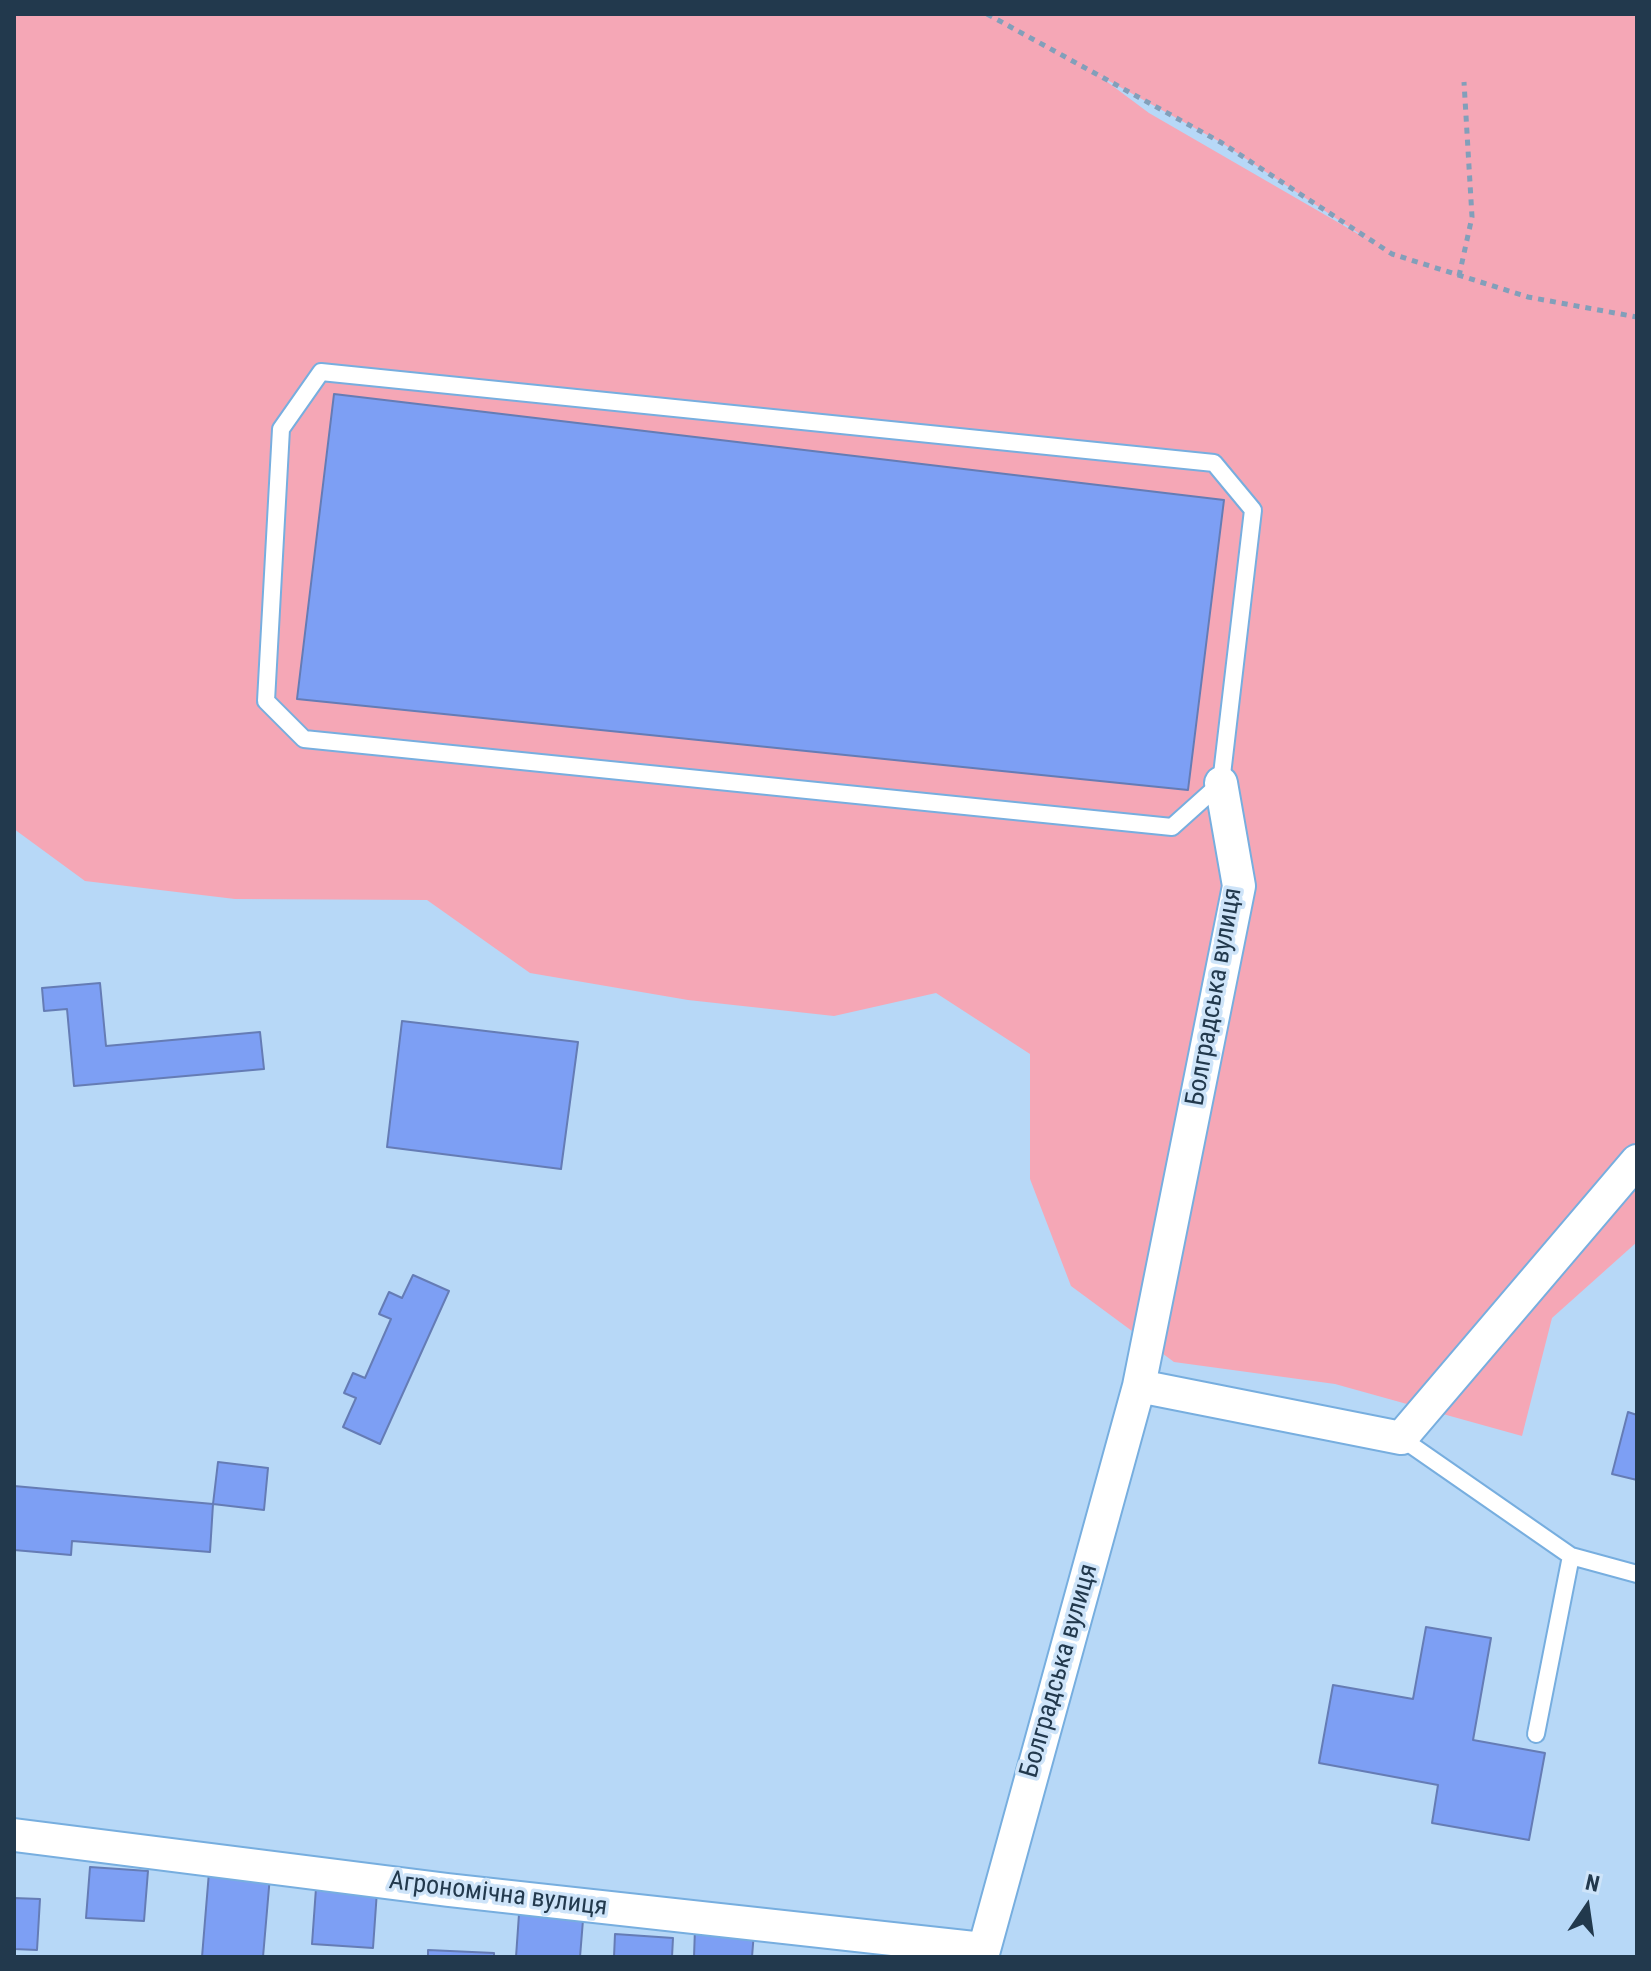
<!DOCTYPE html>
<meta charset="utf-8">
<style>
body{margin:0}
#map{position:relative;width:1651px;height:1971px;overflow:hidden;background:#b7d8f7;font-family:"Roboto Condensed",sans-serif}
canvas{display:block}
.frame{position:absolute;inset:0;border:16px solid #22394d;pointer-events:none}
.north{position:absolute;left:1547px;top:1867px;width:80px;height:80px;-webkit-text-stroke:6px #cee4f9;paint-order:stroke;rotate:13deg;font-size:22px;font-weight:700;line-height:32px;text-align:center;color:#22394d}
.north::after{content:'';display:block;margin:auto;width:28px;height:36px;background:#22394d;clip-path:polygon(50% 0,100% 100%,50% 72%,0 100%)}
</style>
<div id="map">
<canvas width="1651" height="1971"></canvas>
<div class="frame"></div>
<div class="north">N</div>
</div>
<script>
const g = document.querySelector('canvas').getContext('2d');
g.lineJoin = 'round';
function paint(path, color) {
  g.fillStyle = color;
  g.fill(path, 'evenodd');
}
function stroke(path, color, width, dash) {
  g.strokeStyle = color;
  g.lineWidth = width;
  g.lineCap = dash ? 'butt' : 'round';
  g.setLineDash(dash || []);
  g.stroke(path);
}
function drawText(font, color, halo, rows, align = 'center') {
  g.font = font + ' "Roboto Condensed",sans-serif';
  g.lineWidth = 7;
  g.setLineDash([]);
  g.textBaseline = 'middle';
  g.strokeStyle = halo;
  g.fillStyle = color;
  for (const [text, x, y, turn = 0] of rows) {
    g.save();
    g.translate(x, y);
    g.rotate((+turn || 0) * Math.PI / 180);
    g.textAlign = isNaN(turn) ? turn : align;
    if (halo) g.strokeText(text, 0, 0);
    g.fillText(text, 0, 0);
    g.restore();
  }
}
paint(new Path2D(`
 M14,14H1637V1242L1552,1318L1522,1436L1335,1384L1174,1362L1071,1286L1030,1179V1054L936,993L834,1016L688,1000L530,973L427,900L235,899L85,881L14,829ZM1098,75L1222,143L1372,242L1149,113Z`), '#f5a7b6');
const building = new Path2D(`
 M334,394L1224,500L1188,790L297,699Z
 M100,983L106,1046L260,1032L264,1069L74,1086L67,1009L44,1011L42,988Z
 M402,1021L578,1042L561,1169L387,1147Z
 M413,1275L449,1291L380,1444L343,1427L356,1398L344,1393L353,1373L365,1378L391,1319L379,1314L389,1292L402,1298Z
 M1628,1412L1637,1415V1480L1612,1474Z
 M218,1462L268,1468L264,1510L213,1504Z
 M14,1486L213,1504L210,1552L72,1541L71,1555L14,1550Z
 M1426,1627L1491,1638L1473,1740L1545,1753L1529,1840L1432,1823L1438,1785L1319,1763L1333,1685L1413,1699Z
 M90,1867L148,1871L144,1921L86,1918Z
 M209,1872L270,1876L263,1957H202Z
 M316,1888L377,1891L373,1948L312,1944Z
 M14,1898L40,1899L37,1950L14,1949Z
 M519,1914L583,1920L580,1957H516Z
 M695,1928L754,1932L752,1957H694Z
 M615,1934L673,1938L672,1957H614Z
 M428,1950L494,1953V1957H428Z`);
paint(building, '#7d9ff4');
stroke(building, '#657cb5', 2);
const lane = new Path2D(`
 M321,372L1214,463L1253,510L1221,783L1172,827L304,739L266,701L281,429Z
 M1401,1438L1571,1556L1637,1574
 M1536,1734L1571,1556`);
const street = new Path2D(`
 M1139,1386L1401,1438L1637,1161
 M14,1835L448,1890L983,1949
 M982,1957L1139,1386L1239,886L1221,783`);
stroke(lane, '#77aedf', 20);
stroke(street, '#77aedf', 36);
stroke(new Path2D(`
 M987,14L1222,143L1392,254L1528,297L1637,317
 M1459,276L1472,217L1464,82`), '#829fba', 5, [6, 6]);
stroke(lane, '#fff', 16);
stroke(street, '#fff', 32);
drawText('26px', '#22394d', '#cee4f9', [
 ["Болградська вулиця",1215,997,-80],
 ["Болградська вулиця",1060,1671,-74],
 ["Агрономічна вулиця",498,1895,7]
]);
</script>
